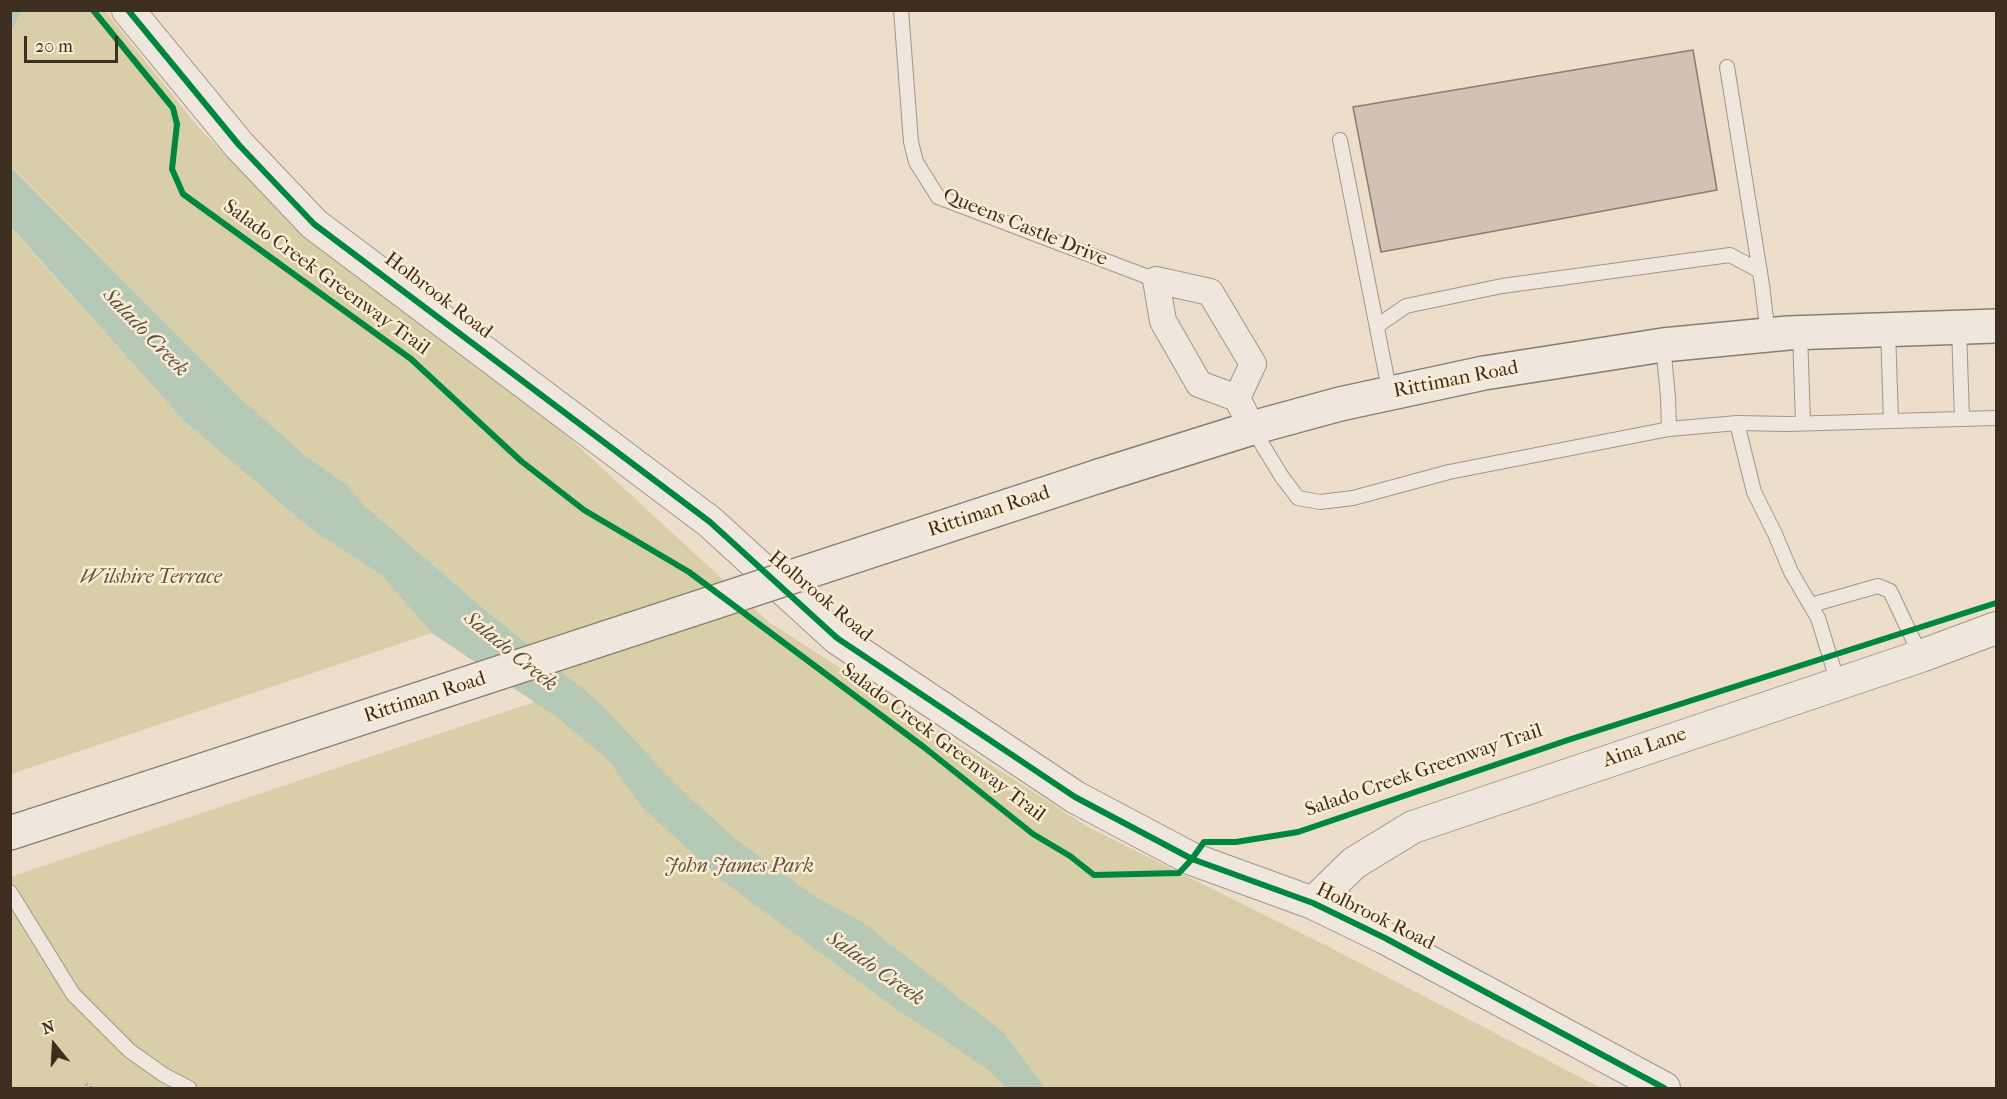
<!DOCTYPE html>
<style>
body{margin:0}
#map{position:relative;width:2007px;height:1099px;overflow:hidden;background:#ecdeca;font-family:"IM FELL French Canon",serif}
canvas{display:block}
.frame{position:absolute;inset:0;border:12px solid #3e2e21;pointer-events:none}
.north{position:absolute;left:24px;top:1015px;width:60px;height:60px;-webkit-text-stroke:4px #fcecd3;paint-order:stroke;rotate:342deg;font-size:16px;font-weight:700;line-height:24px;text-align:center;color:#3e2e21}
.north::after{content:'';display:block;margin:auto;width:21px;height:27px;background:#3e2e21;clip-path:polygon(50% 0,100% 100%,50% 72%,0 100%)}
.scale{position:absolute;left:24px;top:36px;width:94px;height:27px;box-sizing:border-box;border:3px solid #3e2e21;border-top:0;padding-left:8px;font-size:18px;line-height:21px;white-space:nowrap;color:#3e2e21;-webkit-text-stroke:4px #fcecd3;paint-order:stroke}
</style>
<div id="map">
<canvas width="2007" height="1099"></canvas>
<div class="frame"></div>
<div class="north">N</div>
<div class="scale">20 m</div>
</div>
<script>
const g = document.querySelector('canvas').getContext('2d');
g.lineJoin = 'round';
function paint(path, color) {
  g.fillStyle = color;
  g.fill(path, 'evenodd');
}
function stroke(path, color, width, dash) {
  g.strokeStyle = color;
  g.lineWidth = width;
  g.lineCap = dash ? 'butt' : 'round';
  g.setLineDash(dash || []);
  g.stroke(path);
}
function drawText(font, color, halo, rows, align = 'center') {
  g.font = font + ' "IM FELL French Canon",serif';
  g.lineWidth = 5;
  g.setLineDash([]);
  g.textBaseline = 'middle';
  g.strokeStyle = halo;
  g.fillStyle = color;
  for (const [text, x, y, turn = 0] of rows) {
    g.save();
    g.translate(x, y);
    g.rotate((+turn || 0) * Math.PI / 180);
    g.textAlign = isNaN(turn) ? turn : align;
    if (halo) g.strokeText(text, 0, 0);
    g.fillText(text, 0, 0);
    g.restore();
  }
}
paint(new Path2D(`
 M11,11H105L199,128L305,237L564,433L770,623L1088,827L1331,948L1601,1088H11L10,877L579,687L485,610L364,505L347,485L305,455L238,396L11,166Z
 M10,227L183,420L311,529L381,575L432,633L11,774Z`), '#d8cea7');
paint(new Path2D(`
 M10,166L238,396L305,455L347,485L364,505L485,610L599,702L676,785L734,838L814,896L862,922L1004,1033L1045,1088H1006L988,1070L946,1041L896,1009L722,880L643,808L609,761L561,720L432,633L381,575L311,529L183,420L11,227Z`), '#b6c8b6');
stroke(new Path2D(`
 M10,24L17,10`), '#b6c8b6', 9);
const building = new Path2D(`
 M1693,50L1717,190L1381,252L1353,107Z`);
paint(building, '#d4c1b5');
stroke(building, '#877e72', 1.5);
const service = new Path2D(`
 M901,10L911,142L916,162L938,197L1156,280
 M1727,67L1762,285L1768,335
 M1340,140L1390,394
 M1377,326L1406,306L1502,286L1730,255L1760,271
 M1959,328L1962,419
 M1888,330L1891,421
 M1800,333L1803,423
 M1663,345L1668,397L1669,429L1737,423L1787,424L1996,418
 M1737,423L1754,492L1775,534L1791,572L1818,618L1838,683
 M1252,428L1282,477L1298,498L1320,502L1353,498L1449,472L1669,429
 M1811,605L1878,586L1890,591L1921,656
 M10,892L73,994L130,1051L164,1075L189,1088`);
const minor = new Path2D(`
 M1237,398L1253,364L1210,292L1156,280L1163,321L1199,384L1237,398L1252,428`);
const tertiary = new Path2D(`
 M128,10L239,145L314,224L710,522L837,638L1075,797L1192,859L1313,903L1385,938L1664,1088
 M1313,903L1354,863L1413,827L1921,656L1996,628`);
const secondary = new Path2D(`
 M1099,476L1252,428L1340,404L1484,373L1663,345L1788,333L1996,326
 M10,833L145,789`);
stroke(service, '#a09689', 16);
stroke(minor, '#a09689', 28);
stroke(tertiary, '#a09689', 34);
stroke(secondary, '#877e72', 36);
stroke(new Path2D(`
 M86,1084L91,1088`), '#afa8a0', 4, [1.5, 3]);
stroke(service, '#efe7dd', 14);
stroke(minor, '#efe7dd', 26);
stroke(tertiary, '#efe7dd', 32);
stroke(secondary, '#efe7dd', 33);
const secondaryBridge = new Path2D(`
 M145,789L1099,476`);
stroke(secondaryBridge, '#877e72', 36, []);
stroke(secondaryBridge, '#efe7dd', 33);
stroke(new Path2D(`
 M93,10L173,108L177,124L172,169L183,194L411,359L521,461L584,510L689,572L925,748L1033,834L1070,856L1094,875L1179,873L1192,859L1204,842H1236L1298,832L1568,740L1996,603
 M128,10L239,145L314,224L710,522L837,638L1075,797L1192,859L1313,903L1385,938L1664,1088`), '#00873e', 6);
drawText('20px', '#3e2e21', '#fcecd3', [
 ["Queens Castle Drive",1025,228,22],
 ["Salado Creek Greenway Trail",326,278,36],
 ["Holbrook Road",438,296,37],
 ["Rittiman Road",1456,380,-11],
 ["Rittiman Road",989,512,-18],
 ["Holbrook Road",820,597,40],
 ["Rittiman Road",425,698,-18],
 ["Salado Creek Greenway Trail",943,743,37],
 ["Aina Lane",1645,748,-19],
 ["Salado Creek Greenway Trail",1424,771,-19],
 ["Holbrook Road",1375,917,26]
]);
drawText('italic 20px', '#60523c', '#fcecd3', [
 ["Wilshire Terrace",151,578],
 ["John James Park",739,867]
]);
drawText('italic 21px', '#565244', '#fcecd3', [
 ["Salado Creek",145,333,46],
 ["Salado Creek",510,652,39],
 ["Salado Creek",875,969,35]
]);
</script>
